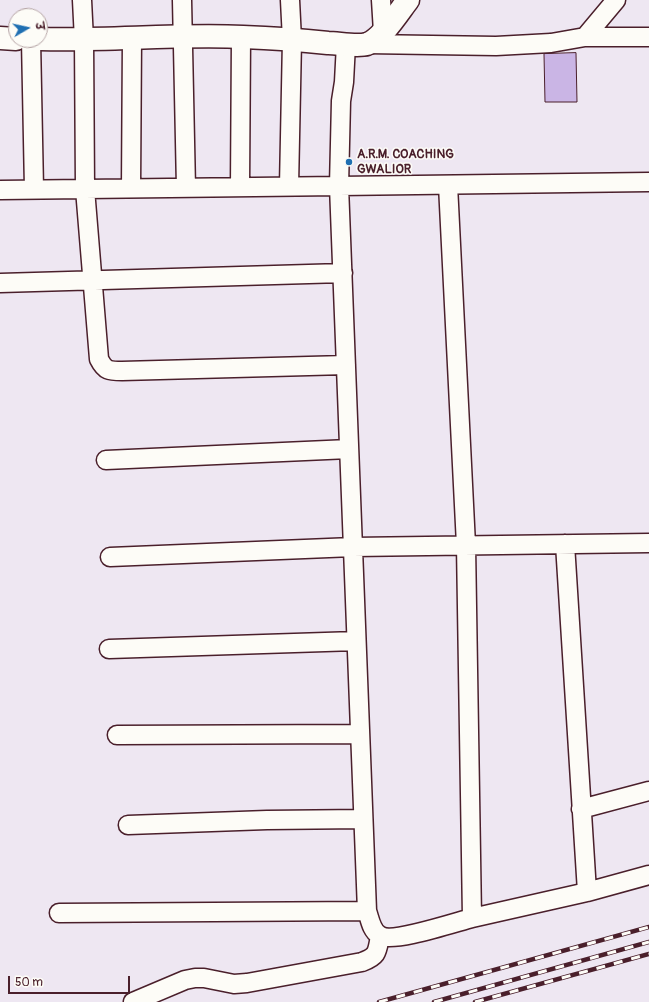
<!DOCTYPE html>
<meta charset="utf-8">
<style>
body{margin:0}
#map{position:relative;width:649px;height:1002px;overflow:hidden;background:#eee7f2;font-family:Pangolin,"Playpen Sans Deva",sans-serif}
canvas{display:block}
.north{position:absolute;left:8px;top:8px;width:40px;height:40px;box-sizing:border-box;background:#fdfcf7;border:1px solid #b5a4a5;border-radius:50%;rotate:81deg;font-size:11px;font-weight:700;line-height:16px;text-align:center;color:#4a1f2b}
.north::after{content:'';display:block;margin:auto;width:14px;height:18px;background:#1f6fb2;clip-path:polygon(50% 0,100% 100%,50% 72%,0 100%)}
.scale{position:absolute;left:8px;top:976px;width:122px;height:18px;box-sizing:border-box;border:2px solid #4a1f2b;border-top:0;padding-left:5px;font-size:12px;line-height:14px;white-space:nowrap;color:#4a1f2b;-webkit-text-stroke:3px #fdfcf7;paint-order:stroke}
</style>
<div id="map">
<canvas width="649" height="1002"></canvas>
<div class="north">उ</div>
<div class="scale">50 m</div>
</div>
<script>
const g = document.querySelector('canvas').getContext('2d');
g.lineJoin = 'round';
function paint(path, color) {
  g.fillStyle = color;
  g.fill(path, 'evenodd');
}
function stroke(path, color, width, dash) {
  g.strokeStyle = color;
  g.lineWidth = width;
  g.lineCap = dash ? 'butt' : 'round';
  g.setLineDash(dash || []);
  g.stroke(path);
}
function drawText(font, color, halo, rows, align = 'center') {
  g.font = font + ' Pangolin,sans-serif';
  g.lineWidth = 3;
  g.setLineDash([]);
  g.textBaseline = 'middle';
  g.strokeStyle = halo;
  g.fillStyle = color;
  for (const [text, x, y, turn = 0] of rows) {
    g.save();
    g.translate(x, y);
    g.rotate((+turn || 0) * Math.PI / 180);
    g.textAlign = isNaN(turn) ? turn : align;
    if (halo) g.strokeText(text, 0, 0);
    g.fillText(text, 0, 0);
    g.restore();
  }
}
const building = new Path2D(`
 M576,53L577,102H545L544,54Z`);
paint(building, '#cab5e5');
stroke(building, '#4a1f2b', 1);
const minor = new Path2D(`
 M82,0L84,40L85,189L99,359C105,371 109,371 122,371L346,365
 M182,0L186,188
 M381,0L383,32
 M585,37L616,0
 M31,40L34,189
 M346,44L344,82L341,101L339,186L649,182
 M367,44L496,46L551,43L585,37H649
 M289,186L292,40L290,0
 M240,187L241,37
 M131,188L132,38
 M0,190L339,186L367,911C370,919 371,930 379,935C391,944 456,922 472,918L466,545L448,185
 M0,283L343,273
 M106,460L349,449
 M565,544L587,892
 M110,557L353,547L649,543
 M109,649L356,641
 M117,735L360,734
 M581,809L649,791
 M128,825L267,820L363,819
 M59,913L367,911
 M472,918L587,892L649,875
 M133,1002L185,980L195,978H204L234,984L247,983L362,962C378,956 377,952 380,936`);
const tertiary = new Path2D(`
 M0,38L16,39
 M40,39C108,41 175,34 243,37C271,38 300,40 328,43C338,43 357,47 367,44C382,39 398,13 408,0`);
stroke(minor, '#4a1f2b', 21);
stroke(tertiary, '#4a1f2b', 25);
stroke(minor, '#fdfcf7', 18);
stroke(tertiary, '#fdfcf7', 22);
const rail = new Path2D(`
 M379,1002L649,927
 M434,1002L649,942
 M475,1002L649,954`);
stroke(rail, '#4a1f2b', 4.5);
stroke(rail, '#fdfcf7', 3, [9]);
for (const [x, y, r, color] of [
 [349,162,4,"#1f6fb2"]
]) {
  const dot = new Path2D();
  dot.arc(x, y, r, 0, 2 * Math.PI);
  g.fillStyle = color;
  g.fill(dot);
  stroke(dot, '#fdfcf7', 1.5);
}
drawText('bold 13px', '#4a1f2b', '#fdfcf7', [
 ["A.R.M. COACHING",357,155],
 ["GWALIOR",357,170]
], 'left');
</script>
